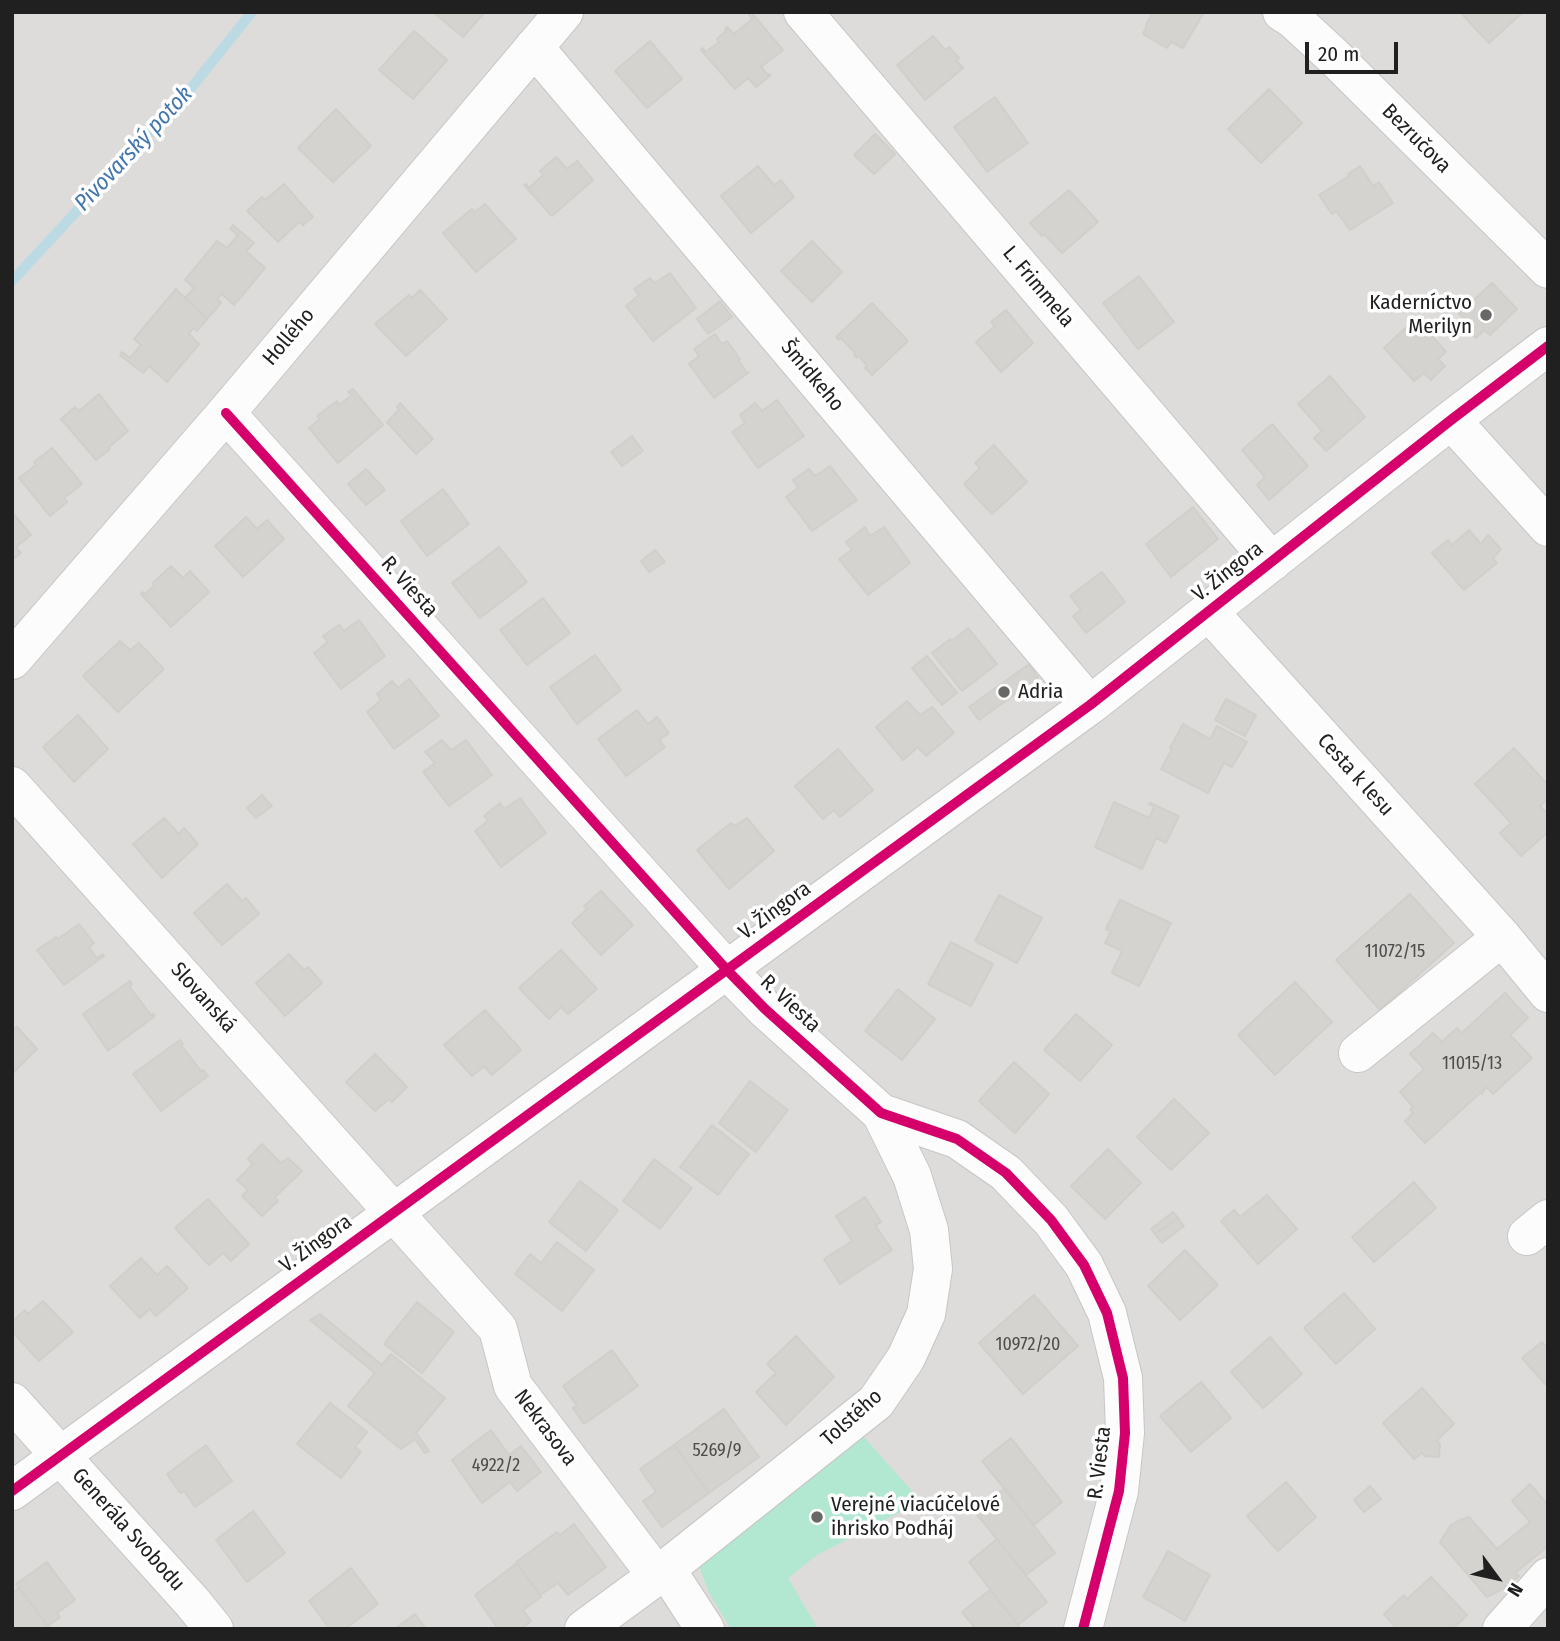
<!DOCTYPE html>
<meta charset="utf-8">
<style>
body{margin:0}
#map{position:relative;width:1560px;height:1641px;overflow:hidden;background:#eeede9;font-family:"Fira Sans Condensed",sans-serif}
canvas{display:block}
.frame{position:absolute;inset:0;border:14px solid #202020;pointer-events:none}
.north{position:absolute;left:1462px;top:1543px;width:70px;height:70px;-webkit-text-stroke:5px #fff;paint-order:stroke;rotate:123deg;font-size:19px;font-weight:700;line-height:28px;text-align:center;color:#202020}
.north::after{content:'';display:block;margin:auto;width:24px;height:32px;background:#202020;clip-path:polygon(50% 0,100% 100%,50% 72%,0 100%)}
.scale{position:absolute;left:1305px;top:42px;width:93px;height:32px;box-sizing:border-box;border:4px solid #202020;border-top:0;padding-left:9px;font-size:21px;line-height:24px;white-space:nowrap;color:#202020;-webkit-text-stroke:5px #fff;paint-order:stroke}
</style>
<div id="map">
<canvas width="1560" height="1641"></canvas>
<div class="frame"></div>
<div class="north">N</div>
<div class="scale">20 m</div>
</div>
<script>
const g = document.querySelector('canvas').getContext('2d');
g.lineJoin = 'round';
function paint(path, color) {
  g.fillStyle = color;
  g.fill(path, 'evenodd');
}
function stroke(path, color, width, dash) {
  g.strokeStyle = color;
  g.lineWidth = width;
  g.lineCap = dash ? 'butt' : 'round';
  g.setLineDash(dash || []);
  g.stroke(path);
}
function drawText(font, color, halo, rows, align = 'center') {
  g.font = font + ' "Fira Sans Condensed",sans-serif';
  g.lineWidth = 7;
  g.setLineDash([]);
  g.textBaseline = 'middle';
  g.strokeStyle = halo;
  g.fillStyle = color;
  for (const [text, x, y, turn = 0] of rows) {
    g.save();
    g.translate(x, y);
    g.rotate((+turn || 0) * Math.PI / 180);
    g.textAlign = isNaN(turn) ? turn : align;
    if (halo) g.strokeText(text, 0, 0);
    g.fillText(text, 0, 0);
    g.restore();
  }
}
paint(new Path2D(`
 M12,12H1548V1629H12Z`), '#dddcda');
paint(new Path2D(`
 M862,1435L921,1501L817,1555L788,1578L818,1629H731L709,1593L700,1569L704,1550Z`), '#b2e8d2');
stroke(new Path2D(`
 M12,281L191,88L252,12`), '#bbdae3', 10);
const building = new Path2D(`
 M433,12H485L463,37Z
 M747,12H751L783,50L761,67L767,74L771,75L756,87L748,78L735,89L701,50L702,48L706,52L719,42L717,39L726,31L725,29L727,27L734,34L752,19Z
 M1153,12H1204L1183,48L1171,42L1167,48L1143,34L1147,26L1146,25Z
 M1460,12H1523L1489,43Z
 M414,31L447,60L413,99L379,70Z
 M933,36L945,50L949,47L959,58L956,60L963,68L925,100L897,65Z
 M650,41L682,79L647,108L615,71Z
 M1269,89L1302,123L1261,163L1228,129Z
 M995,97L1028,143L987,172L954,127Z
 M336,109L371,146L333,182L298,148Z
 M875,134L895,154L874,174L854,155Z
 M556,157L567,169L577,161L593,180L552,216L524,185L526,184L529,188L543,175L540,171Z
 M758,166L774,185L781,180L794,197L751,233L721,196Z
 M1360,166L1373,186L1379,182L1393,203L1350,230L1336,211L1332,214L1319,195L1349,176L1348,174Z
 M284,184L313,217L303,225L299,222L278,242L247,211L262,197L265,200Z
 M1069,190L1098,222L1062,253L1044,234L1042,236L1030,223Z
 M485,204L516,239L476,272L443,233L472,209L475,212Z
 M233,225L254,243L246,251L265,268L234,305L222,294L217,299L221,303L207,319L185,298L194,288L185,280L217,241L227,248L238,235L230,229Z
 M812,241L842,272L812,302L781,271Z
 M670,273L696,308L653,341L626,306L639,295L634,289L650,278L655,283Z
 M1139,276L1174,322L1138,349L1103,303Z
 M1492,283L1517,309L1490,335L1484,330L1476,338L1464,325L1467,322L1455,309L1462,304L1466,307Z
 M176,289L207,319L197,331L193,328L189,334L199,344L167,382L149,366L143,373L120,355L122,352L130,358L141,345L134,339Z
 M420,290L447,319L406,356L375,324L409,295L412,298Z
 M720,301L732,317L708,334L697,319Z
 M872,303L908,341L872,375L865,368L867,366L859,356L857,358L854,355L855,353L841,338L839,340L836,337Z
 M1006,310L1033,343L1001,372L976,342L995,326L991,322Z
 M1416,318L1446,352L1438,359L1445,366L1431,380L1424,373L1414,381L1384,348Z
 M715,334L722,344L727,341L740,359L738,360L747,373L749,372L714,398L689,364L699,356L694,349Z
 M1330,376L1365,417L1326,451L1314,438L1322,431L1298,404Z
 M353,389L383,425L338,463L309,428L320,419L317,416L337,401L339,405L352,395L348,392Z
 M99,394L128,431L109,447L110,449L96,460L61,419L75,407L79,411Z
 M777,400L804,436L758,468L732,432L745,423L740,415L755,403L762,411Z
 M400,403L433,439L416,454L387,422L399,410L397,407Z
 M1272,424L1308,466L1269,500L1257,485L1265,477L1242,450Z
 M632,436L643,451L622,466L611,452Z
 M994,445L1027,482L992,514L964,484L980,468L975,463Z
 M52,448L82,484L64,498L67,502L50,516L19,478L36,465L34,462Z
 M830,466L857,500L812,531L786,497L798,488L793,480L809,469L815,476Z
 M366,469L385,490L366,505L348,484Z
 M443,489L469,524L427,556L401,521Z
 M1193,507L1218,539L1171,577L1146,544Z
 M12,512L31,535L16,547L21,553L12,560Z
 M246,517L257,529L267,520L284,539L243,577L215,546Z
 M865,527L870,536L884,527L910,563L868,595L839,559L852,550L846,542Z
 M1469,530L1481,544L1488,535L1501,549L1493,558L1497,563L1464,590L1432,553L1448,540L1452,545Z
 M499,547L527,582L480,618L452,583Z
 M655,550L665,562L649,572L641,561Z
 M171,566L183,578L190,571L209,592L171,627L141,594L142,592L145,594L154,586L153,583Z
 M1102,572L1125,602L1086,633L1073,616L1081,610L1070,596Z
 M543,598L570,633L527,665L500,630Z
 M359,620L385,656L341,689L314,653L328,642L323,636L339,625L344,631Z
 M968,628L997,664L962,691L932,653L950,639L952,641Z
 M120,641L130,650L139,643L164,669L118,712L83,676Z
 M595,655L621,690L577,724L550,687Z
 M927,656L957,693L942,705L912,668Z
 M1029,664L1038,678L979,720L969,707Z
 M409,679L439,716L394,749L367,712L381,700L377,694L392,681L398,688Z
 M1226,699L1256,715L1245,736L1215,720Z
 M907,701L920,715L932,707L954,733L926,756L918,747L903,760L876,727Z
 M637,710L648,724L657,717L669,733L659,740L665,747L626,776L598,739Z
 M78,715L108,749L74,782L43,747Z
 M1183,724L1210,739L1217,726L1247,742L1232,767L1224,763L1208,793L1161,769L1172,749L1170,748Z
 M442,740L451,750L466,740L492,775L449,806L423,772L435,763L425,752Z
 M1514,748L1548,785V799L1540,806L1548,814V832L1521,856L1500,833L1511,823L1475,784Z
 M838,749L873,790L840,817L834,810L823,819L795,786Z
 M262,795L272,806L256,818L247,808Z
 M520,798L546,833L501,867L475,831L488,821L484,816L500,803L504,809Z
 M1114,802L1149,818L1154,807L1149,804L1150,803L1179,816L1166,843L1156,838L1142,869L1095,847Z
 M164,818L179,834L184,828L198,844L162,878L133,844Z
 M747,818L774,851L729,889L697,850L731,823L735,826Z
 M227,884L242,901L246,898L259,914L222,945L194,913Z
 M601,891L633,925L601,955L572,923L587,909L584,906Z
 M1410,894L1454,943L1380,1010L1336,960Z
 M999,895L1042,918L1017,963L975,941Z
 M1120,900L1171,923L1139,986L1112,973L1122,951L1105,943L1111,931L1106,929Z
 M79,924L94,943L89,947L97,958L103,954L104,956L64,985L37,950L56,937L58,939Z
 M951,942L993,964L971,1006L928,984Z
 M561,950L597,989L568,1014L561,1007L549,1019L519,988Z
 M289,954L304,970L308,967L322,983L285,1016L256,983Z
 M130,981L132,984L129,986L151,1015L153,1014L155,1016L108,1051L83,1014Z
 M1295,982L1332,1022L1275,1075L1238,1035Z
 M898,989L935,1019L902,1060L865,1031Z
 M1505,993L1528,1018L1510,1035L1532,1058L1493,1094L1486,1087L1482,1094L1480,1093L1425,1143L1405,1121L1413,1113L1410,1110L1413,1107L1400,1092L1424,1069L1410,1054L1433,1033L1442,1042L1457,1028L1462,1033Z
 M485,1010L521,1050L492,1075L484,1066L472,1076L444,1045Z
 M1076,1014L1112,1045L1080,1081L1044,1050Z
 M17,1027L37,1049L12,1074V1031Z
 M180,1040L183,1044L181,1045L201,1071L203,1070L208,1076L161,1111L133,1074Z
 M375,1054L407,1087L392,1102L389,1099L375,1111L346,1082Z
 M1014,1062L1049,1094L1015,1133L979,1101Z
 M750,1081L788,1110L756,1152L719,1123Z
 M1174,1099L1209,1133L1171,1170L1137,1137Z
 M712,1125L749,1154L718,1195L680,1167Z
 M262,1144L281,1163L288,1158L302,1171L275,1197L278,1201L262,1216L242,1196L248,1190L237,1180L253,1164L248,1159Z
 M1108,1149L1141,1183L1105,1219L1071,1186Z
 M654,1159L692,1188L660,1229L623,1201Z
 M580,1181L618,1210L586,1251L549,1222Z
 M1414,1182L1436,1208L1374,1262L1352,1237Z
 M1267,1195L1297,1229L1258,1264L1221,1221L1234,1210L1240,1217Z
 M865,1197L881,1222L875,1225L892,1250L840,1284L824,1259L852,1241L836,1216Z
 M208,1199L249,1244L231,1261L223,1253L209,1265L175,1228Z
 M1173,1212L1178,1218L1155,1234L1151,1229Z
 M1178,1218L1184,1226L1162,1243L1155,1234Z
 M557,1242L594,1270L562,1311L515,1274L530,1254L541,1263Z
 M1185,1250L1218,1285L1180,1320L1148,1286Z
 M141,1258L157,1275L167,1266L188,1288L156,1316L150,1309L140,1318L110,1286Z
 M1344,1293L1375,1329L1336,1364L1304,1328Z
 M1034,1295L1078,1346L1023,1394L979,1343Z
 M43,1301L73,1332L39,1361L12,1331V1322L25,1310L28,1314Z
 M417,1302L454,1332L422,1373L384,1344Z
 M320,1314L382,1365L391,1354L445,1398L416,1433L429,1451L425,1453L415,1439L401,1449L348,1406L375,1373L310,1320Z
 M796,1336L834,1377L786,1425L756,1392L776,1373L767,1364Z
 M1270,1337L1302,1374L1263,1408L1231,1372Z
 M1542,1342L1548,1349V1381L1545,1384L1522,1358Z
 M612,1350L638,1386L584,1424L573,1408L577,1406L563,1386Z
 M1201,1382L1231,1418L1191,1452L1160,1416Z
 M1422,1388L1454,1424L1437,1440L1440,1444L1439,1457L1425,1456L1422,1453L1414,1459L1383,1423Z
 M330,1403L367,1432L355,1447L361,1452L341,1478L297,1444Z
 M724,1409L759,1457L709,1493L674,1445Z
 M491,1430L509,1455L521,1446L541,1472L517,1491L510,1482L482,1503L452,1460Z
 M1011,1438L1062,1502L1034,1525L982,1461Z
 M206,1445L232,1481L195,1507L184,1491L180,1493L167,1474Z
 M674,1445L709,1493L662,1527L643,1501L656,1492L640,1469Z
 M1286,1482L1316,1517L1278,1551L1247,1516Z
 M1530,1484L1548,1505V1546L1516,1572L1519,1576L1506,1587L1487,1597L1440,1542L1451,1525L1458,1521L1469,1517L1497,1549L1530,1522L1512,1501Z
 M1370,1486L1381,1499L1364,1512L1354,1500Z
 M1005,1488L1055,1553L1026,1575L975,1512Z
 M253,1511L285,1553L247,1582L216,1540Z
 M574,1524L606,1567L568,1595L558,1583L540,1595L516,1562L557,1532L560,1535Z
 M997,1539L1047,1602L1018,1625L969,1562Z
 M1168,1551L1210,1575L1185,1621L1143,1597Z
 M47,1562L75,1600L57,1613L60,1617L48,1626L16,1584Z
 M517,1563L541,1597L523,1610L531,1621L521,1629H498L475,1595Z
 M351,1568L378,1604L345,1629H330L309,1601Z
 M1431,1577L1467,1615L1454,1628L1451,1624L1446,1629H1397L1384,1614L1404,1595L1407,1599Z
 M19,1588L48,1626L50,1629H12V1593Z
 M990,1590L1018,1625L1021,1629H976L962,1612Z
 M415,1614L426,1629H397L396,1628Z`);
paint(building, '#d5d3d0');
stroke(building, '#d2cfca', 2);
const minor = new Path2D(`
 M803,12L1272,562
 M1282,12L1293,19L1332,55L1548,269
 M534,47L1090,705
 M226,413L727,970L765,1009L881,1113L957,1139L1006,1173L1051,1220L1084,1265L1107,1313L1123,1378L1125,1433L1119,1491L1083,1629
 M1451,420L1548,527
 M1209,612L1502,937L1548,993
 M12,660L226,413L564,12
 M12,786L498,1329L513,1386L657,1576
 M1358,1053L1502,937
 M1527,1236L1548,1219
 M12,1402L193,1603L214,1629
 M12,1491L1090,705L1451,420L1548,346
 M666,1569L705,1629
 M584,1629L666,1569L876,1402L906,1358L926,1314L933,1269L929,1230L912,1176L881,1113
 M1502,1629L1548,1577`);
stroke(minor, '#c7c6c5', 40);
stroke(minor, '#fcfcfc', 38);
stroke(new Path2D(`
 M226,413L727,970L765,1009L881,1113L957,1139L1006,1173L1051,1220L1084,1265L1107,1313L1123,1378L1125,1433L1119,1491L1083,1629
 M12,1491L1090,705L1451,420L1548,346`), '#d6006c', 10);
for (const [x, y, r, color] of [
 [1486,315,7,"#686866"],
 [1004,692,7,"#686866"],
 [817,1517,7,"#686866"]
]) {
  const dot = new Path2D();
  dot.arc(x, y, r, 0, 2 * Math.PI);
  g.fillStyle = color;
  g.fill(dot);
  stroke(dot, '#fff', 2.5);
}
drawText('18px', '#4d4d4c', null, [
 ["11072/15",1395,952],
 ["11015/13",1472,1064],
 ["10972/20",1028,1345],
 ["5269/9",717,1451],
 ["4922/2",496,1466]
]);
drawText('21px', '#202020', '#fff', [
 ["Bezručova",1416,139,45],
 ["L. Frimmela",1038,287,50],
 ["Hollého",289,337,-50],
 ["Šmidkeho",812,376,50],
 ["V. Žingora",1228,572,-38],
 ["R. Viesta",409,587,48],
 ["Cesta k lesu",1355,775,48],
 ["V. Žingora",775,911,-36],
 ["Slovanská",203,998,48],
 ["R. Viesta",790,1004,43],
 ["V. Žingora",316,1244,-36],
 ["Tolstého",852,1418,-42],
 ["Nekrasova",545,1428,53],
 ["R. Viesta",1100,1463,-83],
 ["Generála Svobodu",128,1530,48]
]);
drawText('21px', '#202020', '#fff', [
 ["Kaderníctvo",1472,303,"right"],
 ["Merilyn",1472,327,"right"],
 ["Adria",1018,692],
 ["Verejné viacúčelové",831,1505],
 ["ihrisko Podháj",831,1529]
], 'left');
drawText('italic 23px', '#4376ae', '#fff', [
 ["Pivovarský potok",134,149,-47]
]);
</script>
